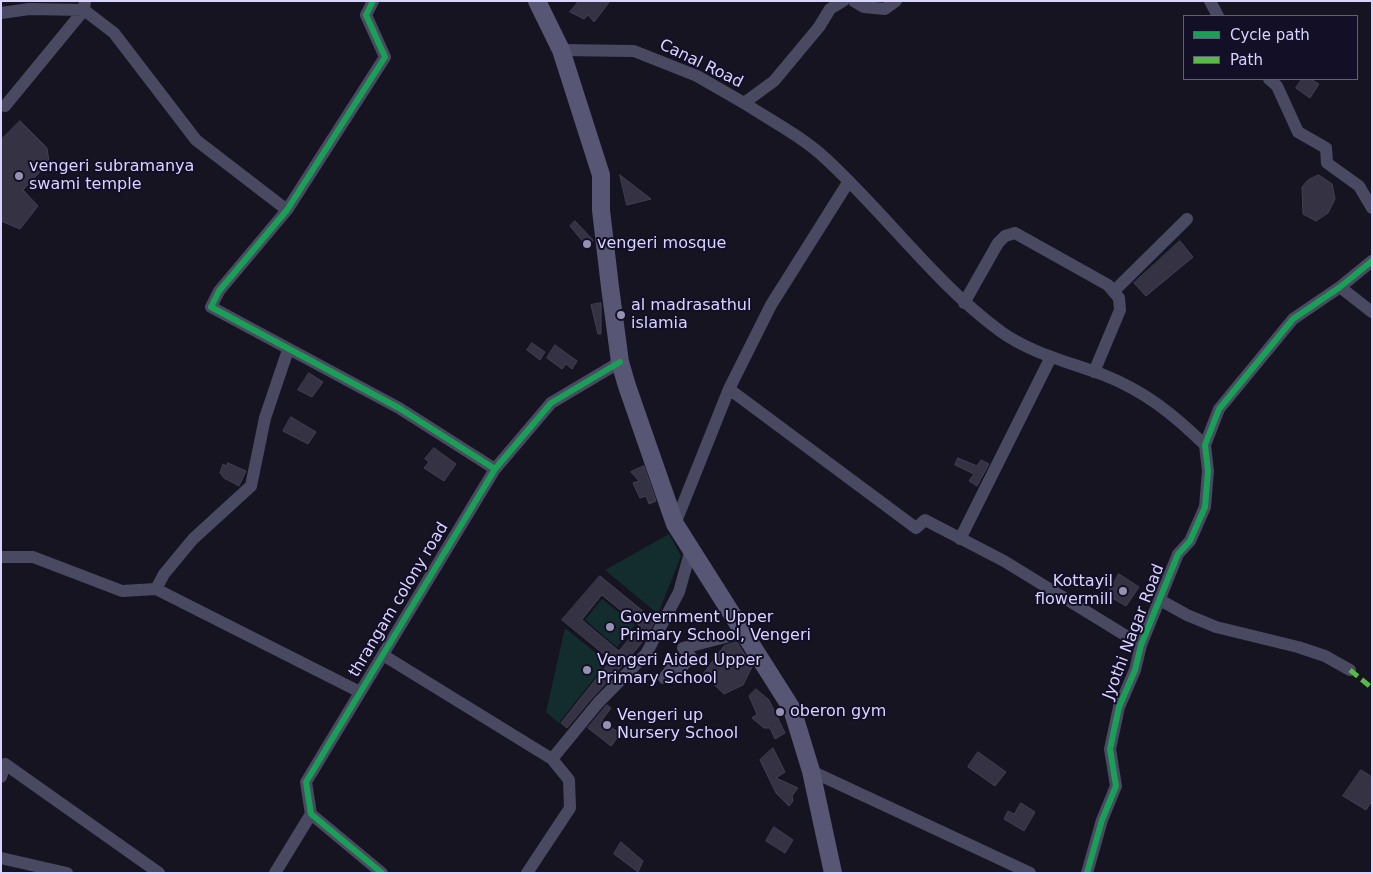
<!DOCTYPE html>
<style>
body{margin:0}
#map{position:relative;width:1373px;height:874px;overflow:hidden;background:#161421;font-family:"DejaVu Sans",sans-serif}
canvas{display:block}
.frame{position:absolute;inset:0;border:2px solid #d9d4ff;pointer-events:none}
.legend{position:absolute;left:1183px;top:15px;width:175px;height:65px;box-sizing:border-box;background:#130f26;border:1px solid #625e7d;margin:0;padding:6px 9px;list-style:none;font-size:15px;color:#d9d4ff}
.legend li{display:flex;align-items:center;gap:10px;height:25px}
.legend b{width:25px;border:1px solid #625e7d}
</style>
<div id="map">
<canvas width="1373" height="874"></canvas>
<div class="frame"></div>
<ul class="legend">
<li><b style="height:6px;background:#1a9f57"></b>Cycle path</li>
<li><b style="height:6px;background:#58b947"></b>Path</li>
</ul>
</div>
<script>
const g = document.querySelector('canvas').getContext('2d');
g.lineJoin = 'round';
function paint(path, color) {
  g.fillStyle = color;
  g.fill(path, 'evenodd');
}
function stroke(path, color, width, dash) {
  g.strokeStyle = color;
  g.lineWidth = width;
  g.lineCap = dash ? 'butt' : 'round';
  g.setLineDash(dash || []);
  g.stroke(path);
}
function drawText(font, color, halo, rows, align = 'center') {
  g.font = font + ' "DejaVu Sans",sans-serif';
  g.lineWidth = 4;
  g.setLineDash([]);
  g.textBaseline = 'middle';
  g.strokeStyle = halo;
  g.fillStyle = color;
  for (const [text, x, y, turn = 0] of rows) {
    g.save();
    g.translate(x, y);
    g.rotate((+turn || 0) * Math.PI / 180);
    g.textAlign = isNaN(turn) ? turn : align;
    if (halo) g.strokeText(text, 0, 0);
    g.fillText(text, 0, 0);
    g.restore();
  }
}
paint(new Path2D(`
 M669,534L681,556L658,614L605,570Z
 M602,599L635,625L617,647L585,620Z
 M565,628L607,662L559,723L546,712Z`), '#132c2d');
const building = new Path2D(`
 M579,1H610L594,22L588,15L584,19L570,12Z
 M1302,79H1310L1319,84L1310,98L1296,88Z
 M20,121L47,148L49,162L23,190L38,206L20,229L1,221V140Z
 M620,175L651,199L627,205Z
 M1319,175L1332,184L1335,199L1328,213L1316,221L1303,214L1302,187L1308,180Z
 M575,221L593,240L588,248L570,226Z
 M1180,241L1193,257L1146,296L1134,283Z
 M601,303V334H598L591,305Z
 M532,343L545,352L540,360L527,350Z
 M555,345L577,361L572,369L566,364L562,369L547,358Z
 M309,373L323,382L312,397L298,390Z
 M291,417L316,432L308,444L283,431Z
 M434,448L456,464L444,481L424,468L429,462L425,459Z
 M958,458L977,466L981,460L989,464L977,486L969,481L974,474L955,465Z
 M228,463L246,471L239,486L224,478L220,473L223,464L227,466Z
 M644,466L656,501L649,504L646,496L640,498L633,483L639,481L631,472Z
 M1119,574L1139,587L1126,606L1107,595Z
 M600,576L655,621L645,639L623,665L592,698L567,728L561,723L611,660L562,620ZM602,595L640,626L619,651L582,620Z
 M737,642L752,667L743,685L724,694L703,674L724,646Z
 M756,689L769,700L785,733L775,739L770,728H764L752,718L757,714L749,696Z
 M607,705L611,708L602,720L620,734L611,746L588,728Z
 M773,748L785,772L776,778L798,788L792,796L793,801L789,806L776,793L760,760Z
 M978,752L1006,772L995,786L968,767Z
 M1361,770L1372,777V801L1366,810L1343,796Z
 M1021,803L1035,812L1024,831L1004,819L1008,811L1014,814Z
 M774,827L793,840L785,853L766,841Z
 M621,842L643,861L638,872L614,854Z`);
paint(building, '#343243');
stroke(building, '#433f54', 1);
stroke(new Path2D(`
 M373,1L366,15L385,57L287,210L219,291L211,307L399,408L495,469
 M854,1L864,7L885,9L896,1
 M1210,1L1218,16
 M1,13L29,9L84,10L114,33L196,140L287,210
 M561,50L634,51L697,76L744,103L774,81L819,27L830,9L843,1
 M1269,79L1277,86L1298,132L1326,148L1327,163L1359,186L1372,208
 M744,103C770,120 801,136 825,158C885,213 934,282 1000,331C1030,353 1069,362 1104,375C1146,392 1173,414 1205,445
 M5,106L84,10L85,1
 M1340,287L1372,312
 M1114,291L1187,219
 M964,303L998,243L1005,236L1015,233L1108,285L1119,298L1120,310L1094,372
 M729,389L771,305L849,181
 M675,524L729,389L916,528L925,520L1004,561L1141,645
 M960,539L1051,357
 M1,557H33L122,591L156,589L164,574L193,539L251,486L265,418L288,350
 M156,589L360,692
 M1160,600L1187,615L1216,627L1298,647L1325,656L1350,670
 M383,655L552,759L569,780L570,808L527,873
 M664,678L675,664L680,669L691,657L683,648L745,632
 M552,759L598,703L646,654L679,592L691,549
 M811,771L1030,873
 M1,777L5,764L159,873
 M1,858L67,873
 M275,873L311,814
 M382,873L311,814L306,782L495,469L551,403L620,362
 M1087,873L1102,820L1116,786L1110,749L1119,707L1135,670L1141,645L1178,554L1190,541L1205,507L1208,471L1205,445L1219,409L1293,319L1340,287L1372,261`), '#4a4962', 12);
stroke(new Path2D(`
 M537,1L561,50L601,175V210L610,287L620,362L627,386L675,524L792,709L811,771L833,873`), '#575674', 18);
stroke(new Path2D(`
 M1350,670L1372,688`), '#58b947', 5, [10, 5]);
stroke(new Path2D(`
 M373,1L366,15L385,57L287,210L219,291L211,307L399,408L495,469
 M382,873L311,814L306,782L495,469L551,403L620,362
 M1087,873L1102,820L1116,786L1110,749L1119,707L1135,670L1141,645L1178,554L1190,541L1205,507L1208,471L1205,445L1219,409L1293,319L1340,287L1372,261`), '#1a9f57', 6);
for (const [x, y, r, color] of [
 [19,176,5,"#9591b1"],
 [587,244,5,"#9591b1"],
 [621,315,5,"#9591b1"],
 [1123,591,5,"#9591b1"],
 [610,627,5,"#9591b1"],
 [587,670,5,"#9591b1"],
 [780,712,5,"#9591b1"],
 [607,725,5,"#9591b1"]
]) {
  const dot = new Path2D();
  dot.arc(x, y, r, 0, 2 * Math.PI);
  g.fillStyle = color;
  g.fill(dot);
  stroke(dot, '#130f26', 2);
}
drawText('16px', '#d9d4ff', '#130f26', [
 ["Canal Road",701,64,26],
 ["thrangam colony road",399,600,-59],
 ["Jyothi Nagar Road",1134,632,-69]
]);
drawText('16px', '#d9d4ff', '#130f26', [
 ["vengeri subramanya",29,167],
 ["swami temple",29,185],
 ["vengeri mosque",597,244],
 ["al madrasathul",631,306],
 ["islamia",631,324],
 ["Kottayil",1113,582,"right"],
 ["flowermill",1113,600,"right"],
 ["Government Upper",620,618],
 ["Primary School, Vengeri",620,636],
 ["Vengeri Aided Upper",597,661],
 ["Primary School",597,679],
 ["oberon gym",790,712],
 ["Vengeri up",617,716],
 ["Nursery School",617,734]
], 'left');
</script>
